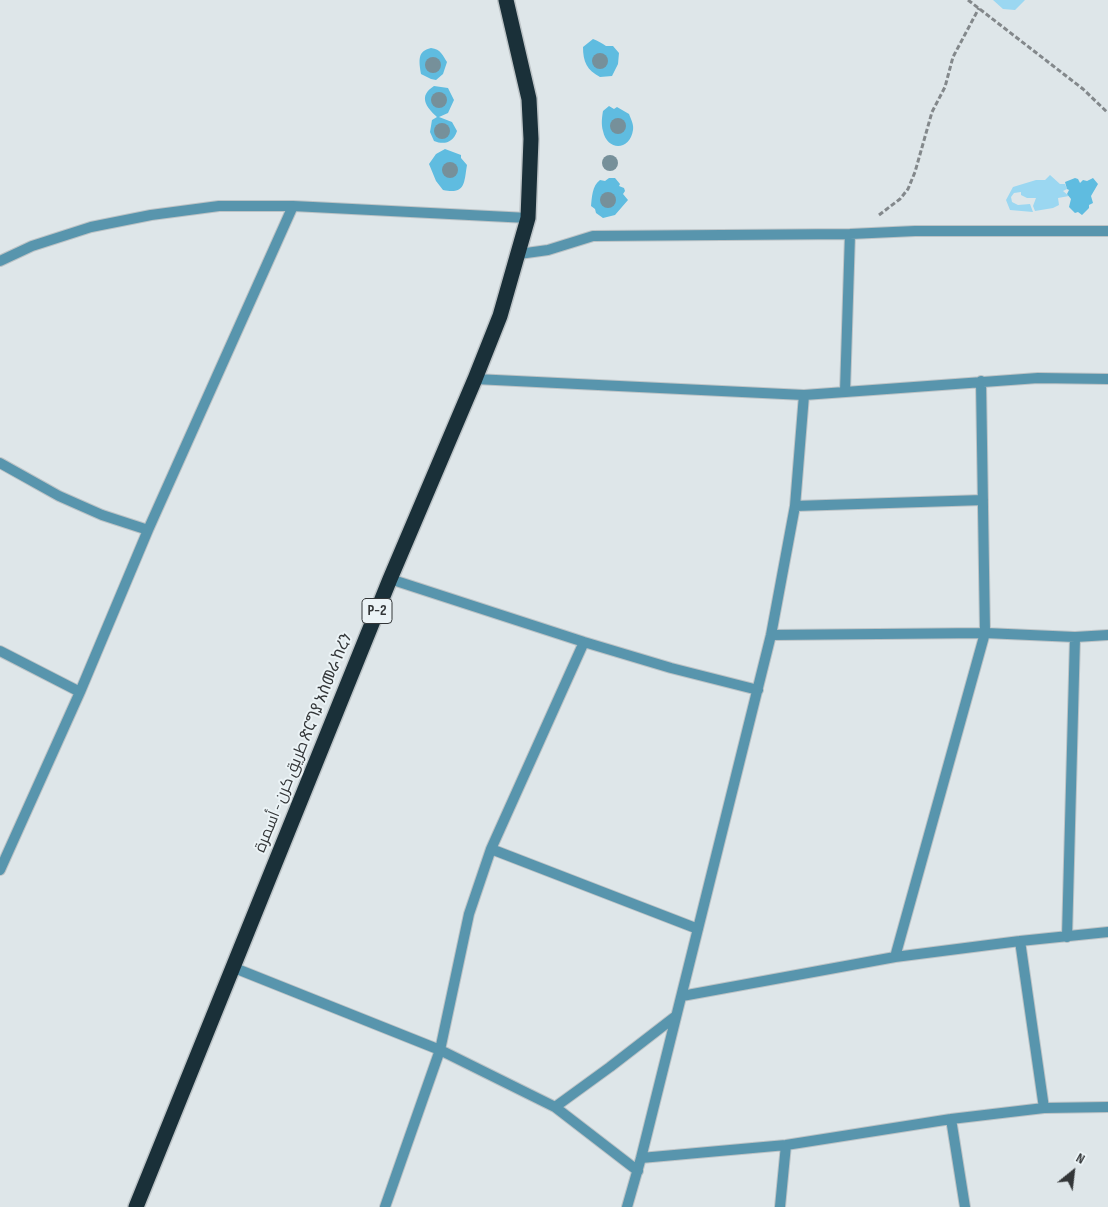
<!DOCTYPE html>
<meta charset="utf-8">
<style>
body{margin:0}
#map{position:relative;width:1108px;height:1207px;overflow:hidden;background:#dee6e9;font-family:"Sofia Sans Condensed",sans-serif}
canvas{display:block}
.north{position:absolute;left:1048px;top:1147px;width:50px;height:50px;-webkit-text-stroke:4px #ebf3f6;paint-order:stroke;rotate:29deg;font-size:14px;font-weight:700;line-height:20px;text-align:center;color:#333638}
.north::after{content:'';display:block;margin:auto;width:18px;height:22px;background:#333638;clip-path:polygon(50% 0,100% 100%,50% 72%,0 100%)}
</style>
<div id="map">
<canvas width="1108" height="1207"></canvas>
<div class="north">N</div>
</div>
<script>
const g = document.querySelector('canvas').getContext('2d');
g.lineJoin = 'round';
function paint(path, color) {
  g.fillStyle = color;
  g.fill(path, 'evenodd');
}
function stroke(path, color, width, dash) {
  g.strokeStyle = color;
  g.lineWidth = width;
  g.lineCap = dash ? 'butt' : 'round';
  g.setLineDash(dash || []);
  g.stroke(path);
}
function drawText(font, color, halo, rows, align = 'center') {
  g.font = font + ' "Sofia Sans Condensed",Cairo,"Noto Sans Ethiopic",sans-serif';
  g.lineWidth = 4;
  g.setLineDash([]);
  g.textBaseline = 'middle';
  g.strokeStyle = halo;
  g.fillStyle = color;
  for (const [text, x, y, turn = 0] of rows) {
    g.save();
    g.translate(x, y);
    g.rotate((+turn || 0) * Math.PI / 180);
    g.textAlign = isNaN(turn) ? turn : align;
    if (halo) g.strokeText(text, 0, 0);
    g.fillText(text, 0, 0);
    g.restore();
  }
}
paint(new Path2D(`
 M993,0H1025L1015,10L1003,9Z
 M1050,175L1060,184H1065L1067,189L1063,191L1069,196L1058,198L1059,205L1053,208L1035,211L1033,206L1036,198H1027L1021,195V192L1014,193L1011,197L1012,202L1018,205L1030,204L1033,212L1010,210L1006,200L1013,187L1036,180H1045Z`), '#9bd7f1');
paint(new Path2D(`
 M593,39C598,41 602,43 606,46H613L619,53L618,64L612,76L600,77C587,70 583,62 583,47Z
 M431,48C441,49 443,56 447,62L443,74L436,80L431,79L421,74C419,61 417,51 431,48Z
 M434,86L448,88L454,100L448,113L439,117L452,122L457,131C453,143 444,145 434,141L430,132L432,120L437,117C426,107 418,96 434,86Z
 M609,106L614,109L617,107L629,114C631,119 634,125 633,130C630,151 607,151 603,131C601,124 602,117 603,111Z
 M445,149L461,155V158L467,165C464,182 466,195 443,190L436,181L429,164L436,154Z
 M609,178H615L620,184L619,186L624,188L625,191L623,194L628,200L615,215L603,218L596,213L595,209L591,206C592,197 592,186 600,180L605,181Z
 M1075,178L1078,179L1080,183L1083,180L1087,181L1093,178L1098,184L1091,196L1093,203L1089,205V208L1082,215L1078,212L1075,213L1069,207L1071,199L1067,194L1069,190L1067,189L1065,182Z`), '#5fbce0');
const street = new Path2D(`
 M519,254L548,250L593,236L850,234L915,231H1108
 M0,261L32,246L91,227L151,215L219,206H293L528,218
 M475,379L804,395L1038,378L1108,379
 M845,392L850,234
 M0,463L59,496L102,515L148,530
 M795,506L983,500
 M390,579L584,642L671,668L758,690
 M771,635L985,633L1075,637L1108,635
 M0,651L80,692
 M491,849L698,929
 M0,870L80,692L148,530L293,206
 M1067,937L1075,637
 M1020,941L1044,1108
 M895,957L985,633L981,381
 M232,967L440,1050L555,1107L610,1067L676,1016
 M682,996L895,957L1020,941L1108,932
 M555,1107L638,1171
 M951,1119L965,1207
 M641,1158L786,1145L951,1119L1044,1108L1108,1107
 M385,1207L440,1050L469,914L491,849L584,642
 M627,1207L641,1158L771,635L795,506L804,395
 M780,1207L786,1145`);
const highway = new Path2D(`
 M136,1207L390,579L475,379L500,316L528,218L531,139L529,99L506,0`);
stroke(street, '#bcc3c6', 12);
stroke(highway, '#bcc3c6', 18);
stroke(new Path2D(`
 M968,0L1083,89L1108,113
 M879,215L900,199L908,189L915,172L932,112L945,87L953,57L979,8`), '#83888b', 3, [5, 2.5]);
stroke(street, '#5895ad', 10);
stroke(highway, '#1a3039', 15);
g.fillStyle = '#76909a';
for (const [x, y] of [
 [600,61],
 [433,65],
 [439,100],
 [618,126],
 [442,131],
 [610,163],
 [450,170],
 [608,200]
]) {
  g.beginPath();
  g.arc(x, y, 8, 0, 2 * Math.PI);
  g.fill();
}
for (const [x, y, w] of [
 [377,611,30]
]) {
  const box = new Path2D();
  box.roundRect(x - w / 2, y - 12.5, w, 25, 4);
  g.fillStyle = '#ebf3f6';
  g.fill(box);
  stroke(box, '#333638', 1);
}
drawText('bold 15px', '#333638', null, [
 ["P-2",377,611]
]);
drawText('16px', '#333638', '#ebf3f6', [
 ["طريق كرن - أسمرة ጽርግያ አስመራ ከረን",304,743,-68]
]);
</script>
